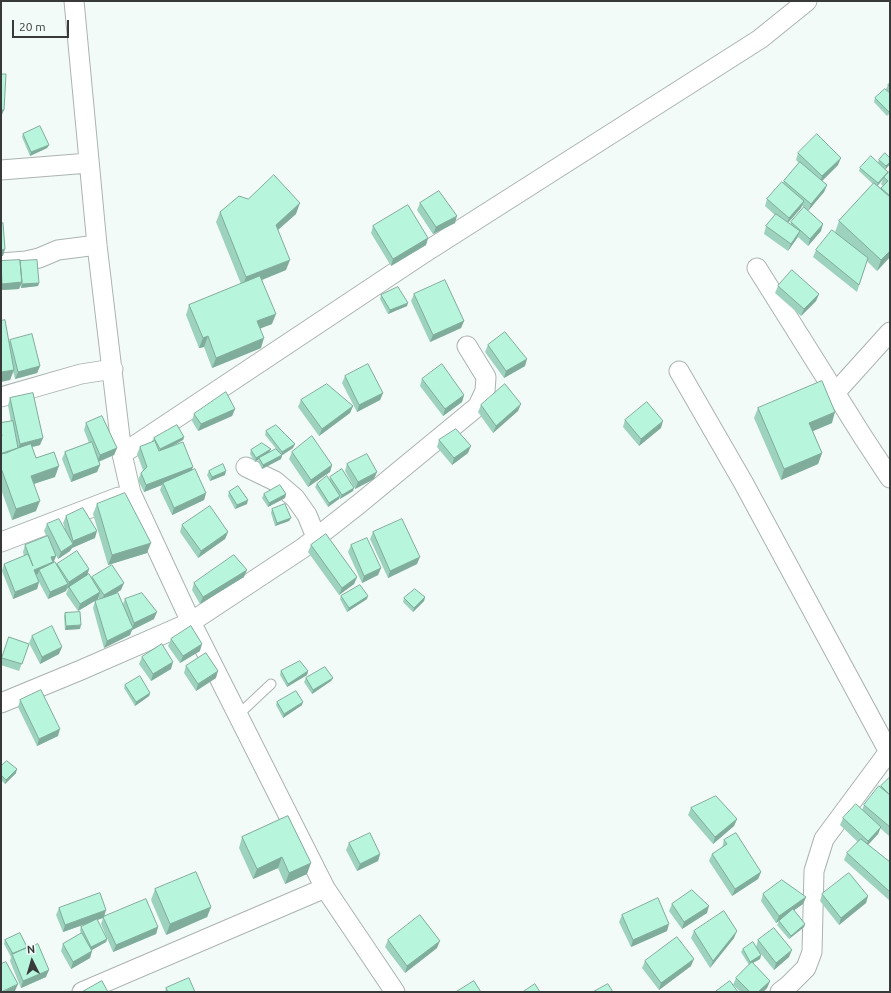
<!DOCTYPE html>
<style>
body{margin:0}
#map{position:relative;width:891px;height:993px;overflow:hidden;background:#f2fbf8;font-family:Ubuntu,sans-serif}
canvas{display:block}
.frame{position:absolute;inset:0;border:2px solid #373a39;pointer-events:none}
.north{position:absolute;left:12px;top:941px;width:40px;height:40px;-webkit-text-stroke:3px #f2fbf8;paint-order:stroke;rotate:355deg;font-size:11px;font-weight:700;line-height:16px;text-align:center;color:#373a39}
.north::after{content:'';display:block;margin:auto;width:14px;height:18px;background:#373a39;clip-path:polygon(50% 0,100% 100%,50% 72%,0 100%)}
.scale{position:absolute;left:12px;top:20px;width:57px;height:18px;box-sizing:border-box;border:2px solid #373a39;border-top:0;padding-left:5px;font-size:12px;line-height:14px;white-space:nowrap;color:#373a39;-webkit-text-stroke:3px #f2fbf8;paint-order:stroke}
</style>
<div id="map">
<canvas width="891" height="993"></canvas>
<div class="frame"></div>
<div class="north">N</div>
<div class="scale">20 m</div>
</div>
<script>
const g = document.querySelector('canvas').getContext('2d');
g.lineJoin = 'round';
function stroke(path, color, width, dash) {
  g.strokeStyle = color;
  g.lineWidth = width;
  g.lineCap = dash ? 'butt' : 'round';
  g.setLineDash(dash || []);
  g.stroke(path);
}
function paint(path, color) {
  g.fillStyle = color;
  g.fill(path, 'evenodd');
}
const service = new Path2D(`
 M238,715L271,684`);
const minor = new Path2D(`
 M74,1L97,245L122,454L131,493L191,622L325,888L395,992
 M1,170L89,163
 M1,263L26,261L39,258L58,250L97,245
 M757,268L863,437L890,478
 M679,371L743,482L889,752
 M835,393L890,332
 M1,397L81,374L113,369
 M122,454L424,253L760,39L807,1
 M246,467L275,481L295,498L307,515L316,537
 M1,542L119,497
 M1,703L81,670L191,622L303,548L359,504L478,406L485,391L486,377L467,346
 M82,992L325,888
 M780,992L789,985L806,968L812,952L814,871L824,839L890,750`);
stroke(service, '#abb3b0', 11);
stroke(minor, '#abb3b0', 21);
stroke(service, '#fff', 9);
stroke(minor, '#fff', 19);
paint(new Path2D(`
 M890,83V113L887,116L874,102L875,98L886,89L888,85Z
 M23,134L49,145L47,148L30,156L22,137Z
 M798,153L838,165L822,181L827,185L824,192L808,211L821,231L808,246L798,237L788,251L764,234L766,226L775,215L765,206L767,199L783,183L784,181L799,163L796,160ZM802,206L804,207L791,222L790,224L788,223L801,208Z
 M879,160L890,164L885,169L888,172L890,257L877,271L867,261L857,292L813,257L816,250L835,232L839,221L873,184L859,171L860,168L878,162ZM883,179L881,184L883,186L881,188L878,186Z
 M420,203L455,223L433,234L417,210Z
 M220,212L296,214L278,230L286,270L262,280L272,324L260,328L261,348L212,368L204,347L199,348L186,315L189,305L241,284L216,222Z
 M373,226L428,238L426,245L391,266L371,233Z
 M1,261H20L39,283L38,286L21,288V285L19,289L1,290Z
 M778,286L819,294L816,301L801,316L775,293Z
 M414,294L464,321L461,328L430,342L411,301Z
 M381,295L407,306L388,314L380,299Z
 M10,340L40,366L37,373L15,379L13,371L10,380L9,342Z
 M488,345L525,366L504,378L485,352Z
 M345,376L383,393L380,400L357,412L342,383Z
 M422,379L464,395L462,402L443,416L420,386Z
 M10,398L40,445L32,447L36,458L55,477L34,484L36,511L12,520L1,489V423L11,422L8,405Z
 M301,400L353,406L350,413L319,436L298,407Z
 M481,405L518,411L493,433L478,412Z
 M758,408L832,423L813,431L822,453L818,464L781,480L754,418Z
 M235,409L232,416L198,431L192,421L194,414Z
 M625,420L661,428L639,446L623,427Z
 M86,423L117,448L114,455L99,462L100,465L97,472L71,482L62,459L65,452L89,443L84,430Z
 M266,431L293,448L282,455L281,459L262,469L258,461L259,459L255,462L250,454L251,450L271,449L269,452L278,451L265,435Z
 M184,437L183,440L171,447L192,470L206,493L204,500L172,515L160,490L162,485L144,492L138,480L141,473L143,470L137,454L140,447L153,442L152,441L154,438Z
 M439,440L468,453L452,465L437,447Z
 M292,452L332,465L330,472L308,487L289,459Z
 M347,464L374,479L355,489L345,471Z
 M209,471L225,475L210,481L207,475Z
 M330,477L353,491L340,499L339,497V499L328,507L315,487L317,484L329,480Z
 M229,492L247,504L235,509L228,496Z
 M264,494H286L285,498L268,507L262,498Z
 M97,504L147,553L108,565L93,514Z
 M272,509L291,518L289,521L275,526L271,513Z
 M66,516L95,538L72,548L70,551L58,559L54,551L56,556L53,563L57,565V564L89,569L87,575L92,579V577L121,590L113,595L123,604L125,599L154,619L132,630L130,635L104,648L93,608L95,601L100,600L98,597V599L78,611L66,594L69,587L67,589L66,591L48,599L38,580L39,582L37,589L13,599L2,571L4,564L24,556L23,552L25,545L47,537L44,531L47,524L65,529L63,523Z
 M182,525L228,532L225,539L198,558L180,532Z
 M373,532L417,564L388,578L370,539Z
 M311,545L357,577L354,584L339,595L308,552Z
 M351,545L381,568L378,575L362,583L348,552Z
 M244,577L200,604L192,590L194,583Z
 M341,596L367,599L347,612L340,599Z
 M425,597L424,601L413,612L403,602L404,598Z
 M65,613L80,629L65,630L64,616Z
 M32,636L59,654L40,664L29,643Z
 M9,637L29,644L19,671L1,665V661Z
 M171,639L200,651L180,663L168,646Z
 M142,657L171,669L151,681L139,664Z
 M186,666L216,678L196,691L184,673Z
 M281,671H308L307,675L287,687L280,675Z
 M306,678H333L331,681L312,694L304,682Z
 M125,685L150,693L149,696L135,706L124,688Z
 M20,700L58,736L37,746L18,707Z
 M277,702L302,705L283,718L276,705Z
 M1,766L16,773L5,784L1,780Z
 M890,777V835L889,836L880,828L878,834L868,845L890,862V901L844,860L847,853L858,842L840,825L843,818L862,810L864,805L881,786Z
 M691,808L737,819L734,826L713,844L688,815Z
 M288,816L307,874L285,884L278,868L253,879L239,848L242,837Z
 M724,840L761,872L758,879L732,896L709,861L712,854L722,848Z
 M349,843L380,854L378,861L357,871L346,850Z
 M155,889L211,907L207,917L166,935L151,900Z
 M763,894L806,897L803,904L794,910L805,924L804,927L789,939L777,925L779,921L780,920L776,923L761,901Z
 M822,894L868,896L866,903L839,925L820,901Z
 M672,904L707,913L682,929L669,911Z
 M59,908L104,916L158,927L156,934L113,952L101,924L103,918L97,920L107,939L106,942L92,950L90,958L71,969L61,951L63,944L81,934L80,930L81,927L90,922L63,932L56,915Z
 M622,915L667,931L631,947L619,922Z
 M694,931L734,938L710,968L691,938Z
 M5,940L27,948L46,977L21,988L10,961L11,957L4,944Z
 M388,940L437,948L405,973L385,947Z
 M758,940L789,957L774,970L757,949L761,955L760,959L753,963L770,981L767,988L763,992H741L733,985L736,978L749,965L741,952L743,949L756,947Z
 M645,961L691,966L659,990L642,968Z
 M166,988L195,992H165Z`), '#9dd3be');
paint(new Path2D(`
 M1,110H4L1,117Z
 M49,145L47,148L30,156L31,152Z
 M841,158L838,165L820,183L822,176Z
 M890,162V164L885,170L886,166Z
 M888,172L884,177L883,179L876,187L878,183Z
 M827,185L824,192L808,211L811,204Z
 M804,201L801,208L786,225L789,218Z
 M300,203L296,214L272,235L276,225Z
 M457,216L455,223L433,234L436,227Z
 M823,224L821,231L808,246L810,239Z
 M800,231L797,238L788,251L791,244Z
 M428,238L426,245L391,266L393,259Z
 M5,249L3,256H1V250Z
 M890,251V257L877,271L881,260Z
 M290,260L286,270L242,288L246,277Z
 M22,282L19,289L1,290V286L2,284Z
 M39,283L38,286L21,288L22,284Z
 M819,294L816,301L801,316L804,309Z
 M408,303L407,306L388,314L390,310Z
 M276,314L272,324L254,331L257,321Z
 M464,321L461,328L430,342L433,335Z
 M208,336L204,347L199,348L203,338Z
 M264,338L261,348L212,368L216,358Z
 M527,359L525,366L504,378L506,371Z
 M40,366L37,373L15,379L18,372Z
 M14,370L10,380L1,382V372Z
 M383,393L380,400L357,412L359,405Z
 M464,395L462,402L443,416L445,409Z
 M521,404L518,411L493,433L496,426Z
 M353,406L350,413L319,436L322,429Z
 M235,409L232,416L198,431L201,424Z
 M835,412L832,423L806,434L809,423Z
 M663,421L661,428L639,446L641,439Z
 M184,437L183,440L159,453L160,449Z
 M43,438L40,445L19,450L1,460V454L17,450L20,444Z
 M295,444L293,448L281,456L282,452Z
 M471,446L468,453L452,465L454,458Z
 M117,448L114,455L97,462L100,455Z
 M271,449L269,452L259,458V459L255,462L256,458Z
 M822,453L818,464L781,480L784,469Z
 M282,455L281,459L262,469L263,465Z
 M100,465L97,472L71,482L73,475Z
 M332,465L330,472L308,487L311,480Z
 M59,466L55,477L27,486L31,476Z
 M193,467L190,475L163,483L162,485L144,492L146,485Z
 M226,471L225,475L210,481L212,477Z
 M377,472L374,479L355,489L358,482Z
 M354,488L353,491L340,499L342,495Z
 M206,493L204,500L172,515L174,508Z
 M286,494L285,498L268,507L269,503Z
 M340,496L339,499L328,507L329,503Z
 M248,500L247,504L235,509L237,505Z
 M40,501L36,511L12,520L16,509Z
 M291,518L289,521L275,526L277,523Z
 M97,531L95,538L72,548L70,551L58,559L61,552L72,545L73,541Z
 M228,532L225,539L198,558L201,551Z
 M151,543L147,553L108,565L112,555Z
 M56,556L51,569L39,570L38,574L31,577L34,570L51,557Z
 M420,557L417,564L388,578L390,571Z
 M381,568L378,575L362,583L364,576Z
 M89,569L87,576L67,589L69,582Z
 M247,570L244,577L200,604L203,597Z
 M357,577L354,584L339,595L342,588Z
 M39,582L37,589L13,599L15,592Z
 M124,583L121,590L101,602L104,595Z
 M68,584L66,591L48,599L50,592Z
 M100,592L98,599L78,611L80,604Z
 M368,596L367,599L347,612L349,608Z
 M425,597L424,601L413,612L414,608Z
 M157,612L154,619L132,630L130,635L104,648L107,641L132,629L134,623Z
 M81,625L80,629L65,630L66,626Z
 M202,644L200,651L180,663L183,656Z
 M62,647L59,654L40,664L42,657Z
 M173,662L171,669L151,681L153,674Z
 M218,671L216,678L196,691L198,684Z
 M308,671L307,675L287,687L288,684Z
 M333,678L331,681L312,694L313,690Z
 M150,693L149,696L135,706L136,702Z
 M303,702L302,705L283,718L284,714Z
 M60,729L58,736L37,746L39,739Z
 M17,769L16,773L5,784L6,780Z
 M737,819L734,826L713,844L715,837Z
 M881,827L878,834L865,848L868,841Z
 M380,854L378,861L357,871L360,864Z
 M282,857L278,868L253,879L257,869Z
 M311,863L307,874L285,884L289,873Z
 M761,872L758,879L732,896L735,889Z
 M868,896L866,903L839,925L841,918Z
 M806,897L803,904L776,923L779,916Z
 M709,906L707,913L682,929L684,922Z
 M211,907L207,917L166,935L170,924Z
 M106,910L104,917H103V918L63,932L65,925Z
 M669,924L667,931L631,947L633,940Z
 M805,924L804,927L789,939L791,936Z
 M158,927L156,934L113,952L116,945Z
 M737,931L734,938L710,968L713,961Z
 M107,939L106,942L90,951L91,947Z
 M440,941L437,948L405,973L407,966Z
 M792,950L789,957L774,970L776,963Z
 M92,951L90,958L71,969L73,962Z
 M761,955L760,959L749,965L750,962Z
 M694,959L691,966L659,990L661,983Z
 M49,970L46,977L21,988L23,981Z
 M770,981L767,988L763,992H758Z
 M18,984L15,991L12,992H2Z`), '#80ac9b');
const building = new Path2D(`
 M1,74H6L4,110H1Z
 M890,83V87L888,85Z
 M885,89L890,93V111L889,112L875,98Z
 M40,126L49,145L31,152L23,134Z
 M817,134L841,158L822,176L798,153Z
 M885,153L890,158V162L886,166L879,160Z
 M871,156L888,172L878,183L860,168Z
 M800,162L827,185L811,204L784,181Z
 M890,171V196L881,188L888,181L884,177Z
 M274,175L300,203L276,225L290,260L246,277L220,212L239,196L248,199Z
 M782,182L804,201L789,218L767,199Z
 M874,183L890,197V251L881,260L839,221Z
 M439,191L457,216L436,227L420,203Z
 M408,205L428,238L393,259L373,226Z
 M804,207L823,224L810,239L791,222Z
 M776,214L800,231L791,244L766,226Z
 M3,223L5,249L1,250V224Z
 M832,230L868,258L859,285L816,250Z
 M20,260L22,282L2,284L1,261Z
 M37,260L39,283L22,284L20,261Z
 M792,270L819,294L804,309L778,286Z
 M260,276L276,314L257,321L264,338L216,358L208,336L203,338L189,305Z
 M445,280L464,321L433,335L414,294Z
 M398,287L408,303L390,310L381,295Z
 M5,320L14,370L1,372V321Z
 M505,332L527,359L506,371L488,345Z
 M32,334L40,366L18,372L10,340Z
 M368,364L383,393L359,405L345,376Z
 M442,364L464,395L445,409L422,379Z
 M822,381L835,412L809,423L822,453L784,469L758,408Z
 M327,384L353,406L322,429L301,400Z
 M505,384L521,404L496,426L481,405Z
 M226,392L235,409L201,424L194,414Z
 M33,393L43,438L20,444L10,398Z
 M647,402L663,421L641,439L625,420Z
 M102,416L117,448L100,455L86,423Z
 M13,421L18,448L6,453L1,454V436H2L1,432V423Z
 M177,425L184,437L160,449L154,438Z
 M276,425L295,444L282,452L266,431Z
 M456,429L471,446L454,458L439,440Z
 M312,436L332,465L311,480L292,452Z
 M155,441L159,451L183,442L193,467L146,485L141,473L147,467L140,447Z
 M92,442L100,465L73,475L65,452Z
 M262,443L271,449L256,458L251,450Z
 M31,444L36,458L54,452L59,466L31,476L40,501L16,509L1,468V454Z
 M276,449L282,455L263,465L259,458Z
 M367,454L377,472L358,482L347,464Z
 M223,464L226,471L212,477L209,471Z
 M195,469L206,493L174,508L163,483Z
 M342,469L354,488L342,495L330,477Z
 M327,476L340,496L329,503L317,484Z
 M280,485L286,494L269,503L264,494Z
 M238,486L248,500L237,505L229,492Z
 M125,493L151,543L112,555L97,504Z
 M285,504L291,518L277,523L272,509Z
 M210,506L228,532L201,551L182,525Z
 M83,508L97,531L73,541L66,516Z
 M59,519L73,544L61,552L47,524Z
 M402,519L420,557L390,571L373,532Z
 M326,534L357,577L342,588L311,545Z
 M48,536L56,556L51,557L53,562L34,570L39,582L15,592L4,564L28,554L33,566L25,545Z
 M367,538L381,568L364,576L351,545Z
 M77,551L89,569L69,582L57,564Z
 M234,555L247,570L203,597L194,583Z
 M55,562L68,584L50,592L39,570Z
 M112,565L124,583L104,595L92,577Z
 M89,574L100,592L80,604L69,587Z
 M360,585L368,596L349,608L341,596Z
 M415,589L425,597L414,608L404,598Z
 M118,593L133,628L107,641L95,601Z
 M142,593L157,612L134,623L125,599Z
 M80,612L81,625L66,626L65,613Z
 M52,626L62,647L42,657L32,636Z
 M191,626L202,644L183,656L171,639Z
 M9,637L29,644L22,664L2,658Z
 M162,644L173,662L153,674L142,657Z
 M206,653L218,671L198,684L186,666Z
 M300,661L308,671L288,684L281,671Z
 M325,667L333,678L313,690L306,678Z
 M140,676L150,693L136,702L125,685Z
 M41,690L60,729L39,739L20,700Z
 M296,691L303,702L284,714L277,702Z
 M7,761L17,769L6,780L1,775V766Z
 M890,777V795L881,786Z
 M879,786L890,795V827L864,805Z
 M716,796L737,819L715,837L691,808Z
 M856,804L881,827L868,841L843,818Z
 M288,816L311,863L289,873L282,857L257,869L242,837Z
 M370,833L380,854L360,864L349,843Z
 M736,833L761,872L735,889L712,854L727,844L724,840Z
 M861,839L890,862V892L847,853Z
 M196,872L211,907L170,924L155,889Z
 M849,873L868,896L841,918L822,894Z
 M782,880L806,897L779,916L763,894Z
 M692,890L709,906L684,922L672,904Z
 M100,893L106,910L65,925L59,908Z
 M658,898L669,924L633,940L622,915Z
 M146,899L158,927L116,945L103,917Z
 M793,909L805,924L791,936L779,921Z
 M724,911L737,931L713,961L694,931Z
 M420,915L440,941L407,966L388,940Z
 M97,919L107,939L91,947L81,927Z
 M774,928L792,950L776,963L758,940Z
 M20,933L27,947L13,954L5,940Z
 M82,933L92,951L73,962L63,944Z
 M677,937L694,959L661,983L645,961Z
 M753,942L761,955L750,962L743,949Z
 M38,944L49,970L23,981L12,954Z
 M6,962L18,984L1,992V964Z
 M752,962L770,981L758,992H750L736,978Z
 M189,978L195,992H168L166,988Z
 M102,981L108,992H82Z
 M474,981L481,992H456Z
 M730,981L738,992H715Z
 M535,984L540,992H523Z
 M608,984L613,992H593Z`);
paint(building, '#b7f5dd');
stroke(building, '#80ac9b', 1);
</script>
